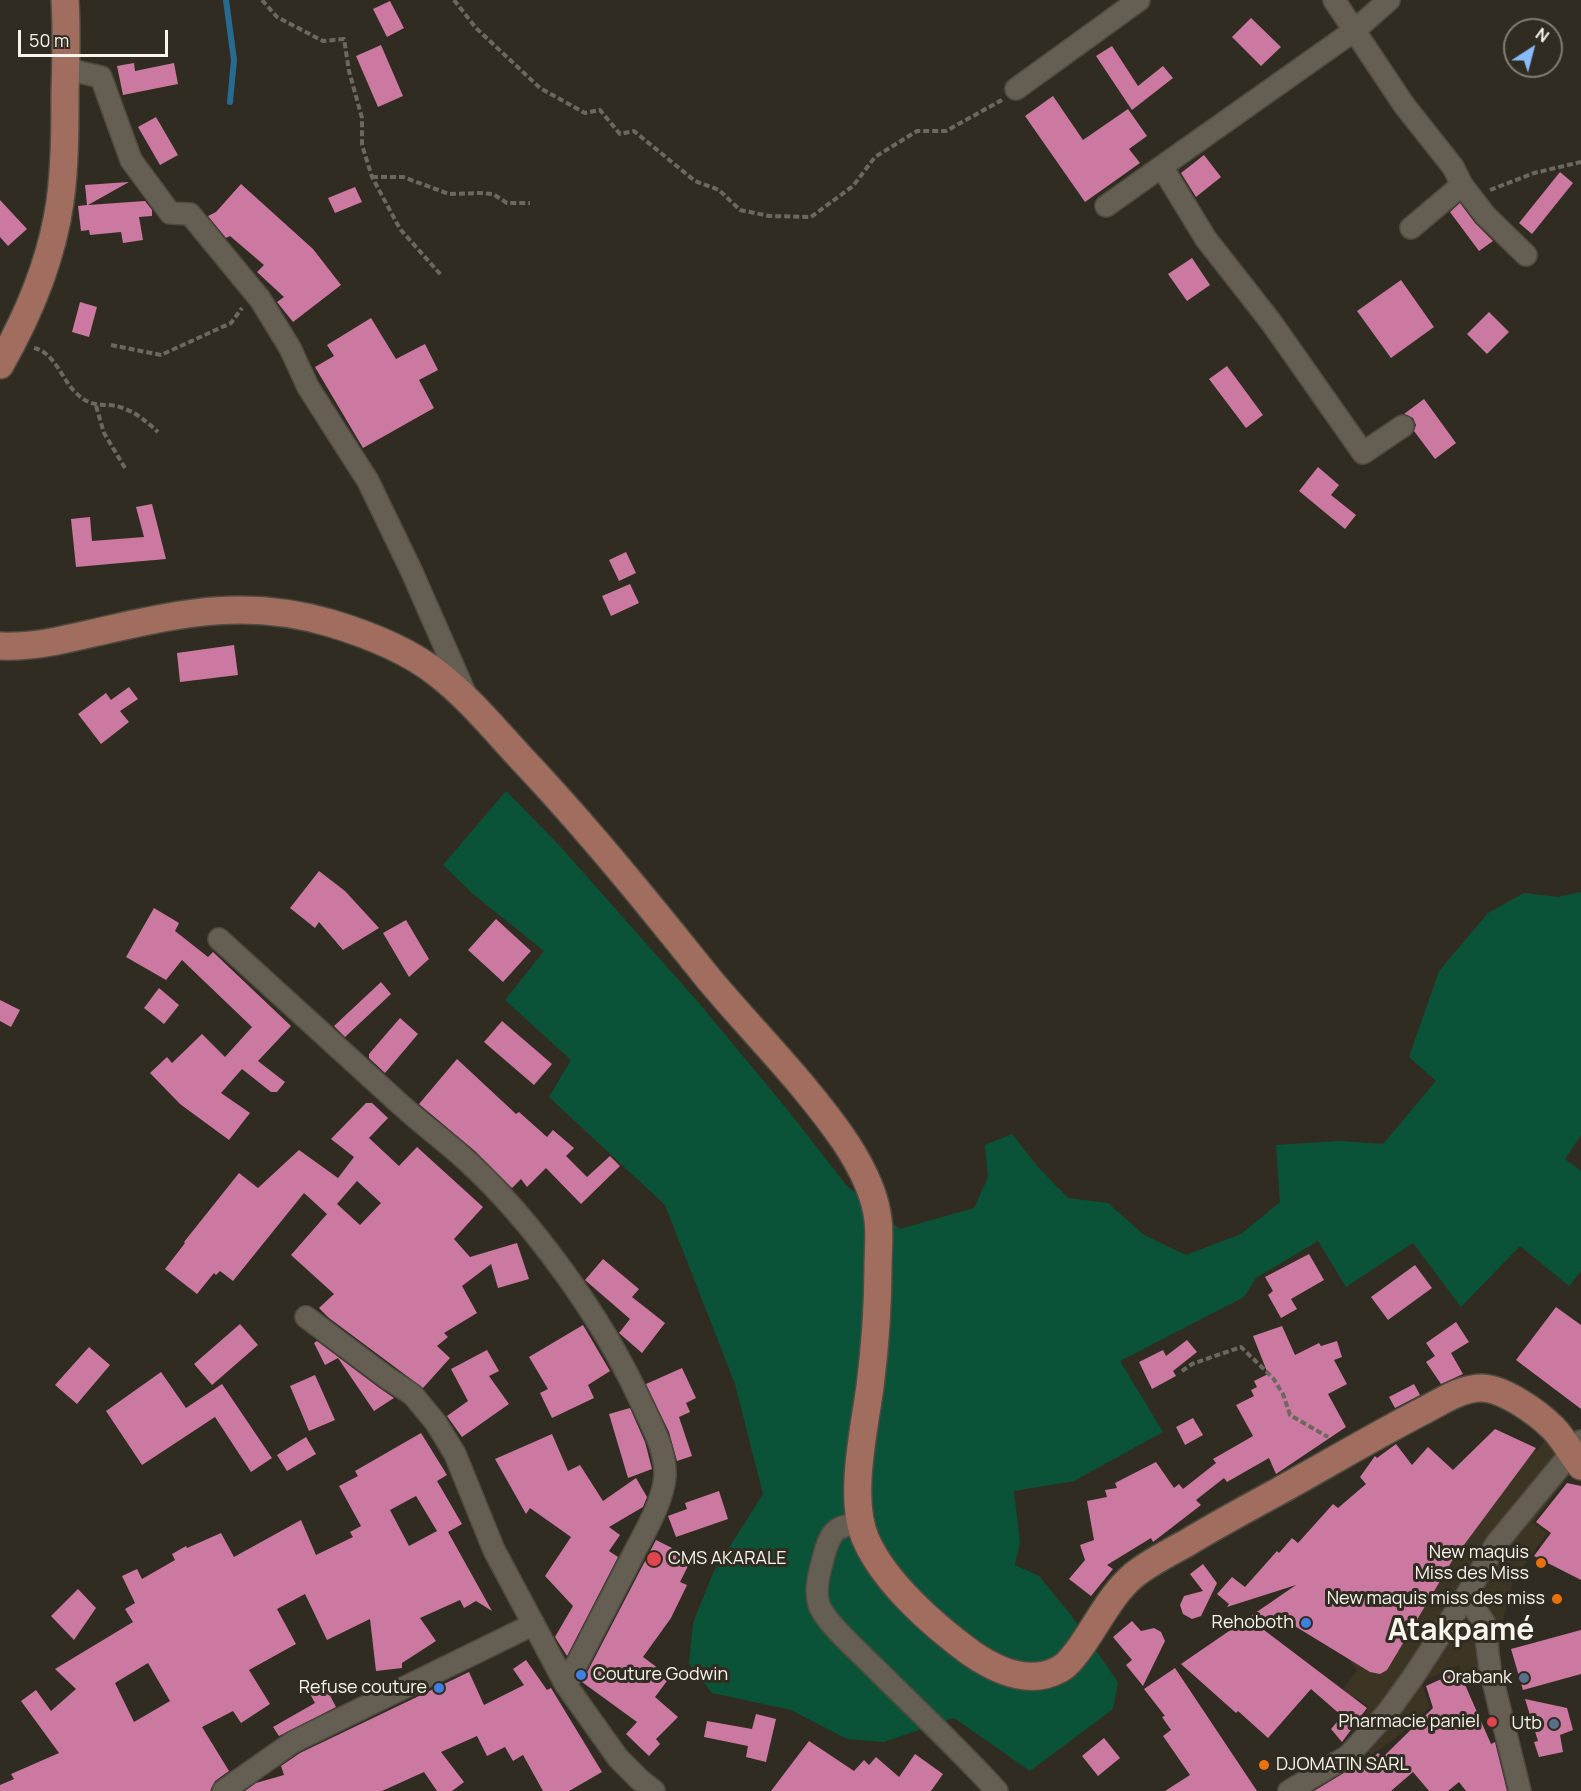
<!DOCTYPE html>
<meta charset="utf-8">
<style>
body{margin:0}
#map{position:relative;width:1581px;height:1791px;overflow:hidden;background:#312c21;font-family:Manrope,sans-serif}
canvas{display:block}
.north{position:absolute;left:1503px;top:18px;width:60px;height:60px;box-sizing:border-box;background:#312c21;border:2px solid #817c73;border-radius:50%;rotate:36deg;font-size:16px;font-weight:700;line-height:24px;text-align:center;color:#f8f5ed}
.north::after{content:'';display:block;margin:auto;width:21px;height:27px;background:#88bafc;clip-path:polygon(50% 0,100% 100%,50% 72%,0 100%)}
.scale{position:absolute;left:18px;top:30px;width:150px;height:27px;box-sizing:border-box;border:3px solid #f8f5ed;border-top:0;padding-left:8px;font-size:18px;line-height:21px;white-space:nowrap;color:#f8f5ed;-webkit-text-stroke:4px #312c21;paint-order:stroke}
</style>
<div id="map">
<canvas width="1581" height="1791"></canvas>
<div class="north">N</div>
<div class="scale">50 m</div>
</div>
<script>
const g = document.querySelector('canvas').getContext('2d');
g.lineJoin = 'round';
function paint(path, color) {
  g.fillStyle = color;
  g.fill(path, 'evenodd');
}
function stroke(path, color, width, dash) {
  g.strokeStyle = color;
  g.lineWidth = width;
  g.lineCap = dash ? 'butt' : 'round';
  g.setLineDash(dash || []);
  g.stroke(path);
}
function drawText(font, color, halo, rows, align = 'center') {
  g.font = font + ' Manrope,sans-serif';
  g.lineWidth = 6;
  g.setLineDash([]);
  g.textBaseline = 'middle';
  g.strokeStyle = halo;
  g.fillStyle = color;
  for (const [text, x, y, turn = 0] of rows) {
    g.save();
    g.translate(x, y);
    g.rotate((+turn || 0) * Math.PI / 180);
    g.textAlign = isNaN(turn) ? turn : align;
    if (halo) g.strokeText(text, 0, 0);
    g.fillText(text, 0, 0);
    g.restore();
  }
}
paint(new Path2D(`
 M1495,1429L1537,1451L1546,1439L1577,1466L1533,1522L1547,1533L1513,1581L1502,1624L1499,1664L1466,1680L1459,1665L1421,1682L1430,1707L1395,1739L1372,1754L1367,1752L1352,1764L1343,1749L1369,1707L1355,1697L1350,1702L1340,1694L1357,1670L1328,1634L1419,1503Z`), '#3d3524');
paint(new Path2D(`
 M506,791L558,844L698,1002L786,1108L847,1186L900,1229L974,1208L988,1177L985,1145L1012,1134L1037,1166L1068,1198L1108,1203L1144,1235L1186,1255L1241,1234L1280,1202L1276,1145L1339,1141L1383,1144L1436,1081L1409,1057L1439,971L1488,913L1524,893L1558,897L1581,892V1135L1565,1159L1581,1171V1271L1569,1286L1520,1246L1461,1307L1413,1243L1346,1287L1318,1241L1256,1278L1244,1297L1120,1361L1163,1432L1074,1481L1014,1491L1020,1542L1015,1565L1039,1576L1071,1615L1118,1682L1113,1709L1030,1771L954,1718L884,1742L847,1739L791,1710L712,1693L689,1664L693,1623L713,1573L763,1494L735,1384L665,1205L549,1097L571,1060L505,1000L544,951L473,894L443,865Z`), '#0b5338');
stroke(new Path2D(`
 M226,0L234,60L230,102`), '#276b91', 6);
paint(new Path2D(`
 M390,1L404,28L387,37L373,9Z
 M1251,18L1281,47L1261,66L1232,37Z
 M381,45L403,96L378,107L356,56Z
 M1112,46L1138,86L1163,66L1173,78L1132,110L1096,56Z
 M134,63L135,71L174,63L178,84L123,95L117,66Z
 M1053,96L1083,140L1128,109L1147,136L1129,149L1140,163L1085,202L1025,116Z
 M156,117L178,155L160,165L138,127Z
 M1204,155L1221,177L1196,197L1181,173Z
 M1560,172L1573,183L1532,234L1519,223Z
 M129,182L88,205L145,201L152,210V216L139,217L143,240L123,243L121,232L90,235L89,230L81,231L78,206L87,205L85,185Z
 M241,184L313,249L341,285L293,322L277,302L284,297L257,272L264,265L230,236L226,238L208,216L216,212Z
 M355,187L362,202L335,213L328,198Z
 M0,200L27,229L8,246L0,237Z
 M1460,203L1475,223L1493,241L1479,251L1450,212Z
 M1192,258L1210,285L1187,301L1168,274Z
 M1401,280L1434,327L1391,358L1357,311Z
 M80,302L97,307L89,337L72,332Z
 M1489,312L1509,332L1487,354L1467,334Z
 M371,318L396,359L425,344L438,370L419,380L434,408L363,448L315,367L334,356L327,345Z
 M1227,366L1263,415L1246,428L1209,379Z
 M1424,399L1456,443L1435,459L1414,431L1416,425L1413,418L1404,414Z
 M1318,467L1339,485L1331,495L1356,515L1345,529L1299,491Z
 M152,504L166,559L76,567L71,519L90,517L92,541L144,537L136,507Z
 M626,552L636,573L619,581L609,560Z
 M630,584L639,603L611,616L602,596Z
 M234,645L238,675L180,682L177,653Z
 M129,687L138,699L120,711L129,722L101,744L78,714L106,693L111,700Z
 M319,871L345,891L379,928L343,950L319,922L315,928L290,908Z
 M154,908L179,923L175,931L208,957L213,952L291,1026L258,1061L285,1082L277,1092H271L242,1069L221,1093L250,1113L229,1140L180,1104L150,1073L167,1057L172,1063L202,1034L225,1057L252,1027L182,960L166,980L126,957Z
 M496,919L531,951L503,982L468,950Z
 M406,920L429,959L409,977L383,933Z
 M381,982L391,994L345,1037L334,1026Z
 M159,988L179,1005L164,1024L144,1008Z
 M0,1000L20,1010L11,1027L0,1021Z
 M400,1018L418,1034L385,1073L369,1058V1054Z
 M502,1021L552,1064L534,1085L484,1042Z
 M457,1059L516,1114L519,1112L547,1137L553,1130L574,1148L566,1156L587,1177L610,1156L620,1166L581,1204L546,1168L527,1187L521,1179L512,1188L475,1151L419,1104Z
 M366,1103H372L388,1118L369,1138L399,1166L417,1147L483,1207L454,1239L470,1257L517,1243L529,1279L498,1288L491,1264L462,1286L477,1313L444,1333L448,1337L437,1346L450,1358L423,1388L329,1318L319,1308L334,1294L291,1255L327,1214L304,1193L233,1281L220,1271L216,1275L214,1273L197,1294L165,1269L185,1243L184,1242L239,1173L258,1188L299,1150L338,1178L354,1157L331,1139ZM357,1181L381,1203L360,1225L337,1204Z
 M1309,1254L1324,1280L1291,1299L1297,1309L1281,1318L1268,1295L1273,1291L1265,1277Z
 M603,1259L639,1289L632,1297L665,1323L642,1353L619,1333L630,1319L585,1280Z
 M1415,1265L1432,1288L1388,1320L1371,1297Z
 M1556,1307L1581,1325V1409L1516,1360Z
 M1456,1322L1469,1342L1451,1353L1463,1374L1441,1384L1426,1362L1435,1356L1426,1343Z
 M240,1324L258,1345L212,1385L194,1364Z
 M583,1325L610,1371L588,1385L594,1398L552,1418L540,1393L548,1389L529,1357Z
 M1282,1326L1295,1355L1319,1343L1321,1346L1337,1341L1342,1357L1334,1360L1347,1384L1328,1394L1346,1427L1276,1474L1269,1458L1227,1482L1224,1478L1196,1500L1201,1505L1153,1542L1151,1538L1107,1565L1113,1569L1091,1596L1069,1579L1085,1560L1080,1545L1094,1540L1087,1501L1107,1497L1105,1490L1117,1488L1115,1483L1156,1462L1174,1488L1179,1484L1183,1489L1216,1463L1213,1459L1253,1436L1236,1405L1254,1396L1251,1390L1257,1387L1254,1381L1268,1374L1253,1336Z
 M1187,1340L1197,1352L1173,1371L1176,1376L1152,1389L1139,1362L1163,1350L1166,1356Z
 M317,1341L378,1387L394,1398L374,1411L338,1358L325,1365L314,1343Z
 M89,1347L110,1365L77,1404L55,1385Z
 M487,1350L499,1371L489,1376L509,1404L462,1437L447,1416L468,1401L451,1369Z
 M682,1368L696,1398L686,1403L690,1412L679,1417L692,1456L677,1461L669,1432L646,1384Z
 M161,1372L186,1408L222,1384L272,1458L251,1472L215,1417L142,1465L106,1411Z
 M315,1375L335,1420L309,1431L290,1386Z
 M1414,1384L1420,1395L1395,1408L1389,1397Z
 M630,1408L645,1442L652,1469L628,1478L609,1414Z
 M1193,1418L1203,1435L1185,1445L1176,1427Z
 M1495,1429L1536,1448L1452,1561L1387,1670L1380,1674L1370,1672L1275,1614L1264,1630L1367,1708L1342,1742L1331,1729L1342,1716L1311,1689L1268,1738L1238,1711L1236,1713L1181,1664L1296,1585L1227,1607L1229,1604L1217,1594L1232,1577L1245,1587L1277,1551L1279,1553L1292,1538L1298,1543L1333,1504L1338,1508L1366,1484L1360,1477L1375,1456L1377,1458L1396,1444L1412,1465L1428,1447L1453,1470Z
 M421,1433L447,1475L437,1481L462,1524L448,1532L492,1611L476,1601L464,1608L460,1600L420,1618L436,1641L402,1663V1668L376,1671L370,1619L327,1640L305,1594L277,1609L296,1644L249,1670L270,1704L241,1723L233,1711L202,1727L229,1771L215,1781L210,1791H0V1785L14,1779L11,1774L59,1753L21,1701L36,1690L51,1711L76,1689L55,1669L133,1622L125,1609L135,1603L122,1576L137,1569L142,1579L175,1560L172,1554L186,1546L187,1548L221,1533L234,1557L301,1520L316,1555L353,1537L350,1532L361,1526L339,1486L358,1476L355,1471ZM416,1496L437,1531L409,1546L390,1510ZM148,1663L170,1701L134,1722L115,1683Z
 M552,1434L568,1471L580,1465L603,1501L636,1478L647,1497L643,1507L609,1527L620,1535L609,1551L618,1557L567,1656L555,1637L573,1606L545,1576L571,1537L530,1508L526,1514L495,1459Z
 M306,1437L316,1454L287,1471L277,1455Z
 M1567,1483L1581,1486V1580L1534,1556L1551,1533L1536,1522Z
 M719,1491L728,1519L676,1537L668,1516L687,1509L685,1503Z
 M656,1540L692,1558L680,1582L687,1585L671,1618L643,1657L670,1677L655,1697L678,1717L656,1739L660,1744L649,1756L626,1734L637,1722L582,1682Z
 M1203,1564L1217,1583L1201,1616L1192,1619L1183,1614L1180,1605L1184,1596L1203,1591L1190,1574Z
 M78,1589L96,1608L74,1640L51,1616Z
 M1132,1621L1141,1631L1154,1628L1161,1632L1165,1641L1143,1686L1126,1665L1132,1660L1113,1637Z
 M1581,1630V1674L1523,1690L1511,1649Z
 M526,1660L547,1690L551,1688L602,1772L569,1791H543L523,1755L513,1761L505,1747L487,1756L477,1736L441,1752L464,1782L452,1791H437L424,1772L382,1791H245L256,1783L284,1775L281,1766L300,1753L469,1672L484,1705L524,1685L513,1669Z
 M1175,1668L1257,1791H1165L1190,1775L1163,1736L1171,1730L1162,1717L1165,1716L1144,1689Z
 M1459,1671L1491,1744L1495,1742L1507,1791H1466L1459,1782L1448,1791H1429L1413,1772L1391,1791H1314L1357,1765H1365L1378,1753L1383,1757L1433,1708L1426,1686Z
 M325,1686L336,1707L279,1736L273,1727L315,1703L310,1694Z
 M1525,1699L1567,1708L1573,1730L1560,1735L1563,1752L1539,1757L1534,1742L1538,1741Z
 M756,1714L776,1719L766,1762L746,1757L748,1746L704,1737L707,1721L752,1729Z
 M1104,1738L1120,1758L1098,1776L1082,1756Z
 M809,1741L854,1771L864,1760L869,1765L876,1757L899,1777L915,1754L943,1774L931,1791H771Z`), '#cb79a1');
const minor = new Path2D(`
 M1334,0L1404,105L1453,167L1462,185L1411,228
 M66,69L101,77L131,160L170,213L190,214L260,299L290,348L308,387L368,481L411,570L466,695
 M1016,89L1139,0
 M1162,167L1206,239L1271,322L1363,453L1403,426
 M1462,185L1485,215L1526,255
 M1106,206L1355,30L1389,0
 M219,939C280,994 340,1050 401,1105C422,1124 445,1141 466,1160C532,1220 603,1319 640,1400C651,1424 666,1449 665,1476C663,1504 641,1538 629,1563C608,1604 587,1644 566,1685
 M306,1317L386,1377L413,1395L436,1423L455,1454L494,1550L566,1685L618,1758L640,1780L654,1791
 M860,1523C835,1526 831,1531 824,1555C820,1571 814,1589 819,1605C825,1622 857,1650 871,1664C913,1706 957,1747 997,1791
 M1466,1596L1484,1622L1490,1669L1520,1791
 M223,1791L293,1742L532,1625
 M1289,1791L1348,1756L1387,1713L1413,1677L1466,1596L1496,1544L1581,1441`);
const major = new Path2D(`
 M0,365C28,316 52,258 60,202C65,166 65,129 65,92C66,62 67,30 65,0
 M0,646C36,648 71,638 106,630C185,612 250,599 330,623C367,634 408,650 438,674C469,698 495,730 522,759C588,829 648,903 708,978C754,1033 806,1084 846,1143C861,1166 875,1192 878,1220C880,1235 878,1252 878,1267C878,1307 875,1347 870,1387C864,1430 848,1500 866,1540C885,1583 934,1626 971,1653C997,1671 1030,1686 1060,1669C1069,1664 1071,1659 1077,1652C1096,1627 1110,1595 1134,1575C1149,1563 1168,1553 1185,1544C1216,1525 1248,1508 1279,1491C1328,1464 1376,1435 1425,1410C1442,1401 1462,1388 1481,1388C1503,1388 1537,1412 1553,1428C1564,1439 1571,1454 1581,1466`);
stroke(minor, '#4f4b40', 24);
stroke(major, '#4f4b40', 30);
stroke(new Path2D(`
 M262,0L277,17L323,41L344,39L349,71L362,118V145L372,177L400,229L441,275
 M454,0L476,28L540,88L585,113L600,110L620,134L634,131L695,181L719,190L740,210L769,216L811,217L853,186L875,157L917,131H946L1002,100
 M372,177H403L449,194L480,193L493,194L507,203H530
 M1490,190L1534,173L1581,162
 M111,345L161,355L231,323L242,308
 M34,348C54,352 62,379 75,392C94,411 104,401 123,408C137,413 147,422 158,432
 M96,406L104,433L125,468
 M1182,1371L1192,1364L1241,1347L1273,1378L1283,1394L1290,1415L1328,1437`), '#6d685e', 4, [6, 3]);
stroke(minor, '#645f52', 21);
stroke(major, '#a16d5f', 27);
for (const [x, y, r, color] of [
 [654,1559,8,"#e0444e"],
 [1541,1563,6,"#e8710a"],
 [1557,1599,6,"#e8710a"],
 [1306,1623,6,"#3f7fe0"],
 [581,1675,6,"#3f7fe0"],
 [1524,1678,6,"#5c6f8a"],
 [439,1688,6,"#3f7fe0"],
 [1492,1722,6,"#e0444e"],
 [1554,1724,6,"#5c6f8a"],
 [1264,1765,6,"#e8710a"]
]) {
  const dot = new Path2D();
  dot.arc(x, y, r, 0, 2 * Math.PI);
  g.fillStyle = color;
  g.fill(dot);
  stroke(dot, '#312c21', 2);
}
drawText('18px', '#f8f5ed', '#312c21', [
 ["New maquis",1529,1553],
 ["Miss des Miss",1529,1574],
 ["CMS AKARALE",668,1559,"left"],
 ["New maquis miss des miss",1545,1599],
 ["Rehoboth",1294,1623],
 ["Couture Godwin",593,1675,"left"],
 ["Orabank",1512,1678],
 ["Refuse couture",427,1688],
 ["Pharmacie paniel",1480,1722],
 ["Utb",1542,1724],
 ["DJOMATIN SARL",1276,1765,"left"]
], 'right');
drawText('bold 30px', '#f8f5ed', '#312c21', [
 ["Atakpamé",1461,1632]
]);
</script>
